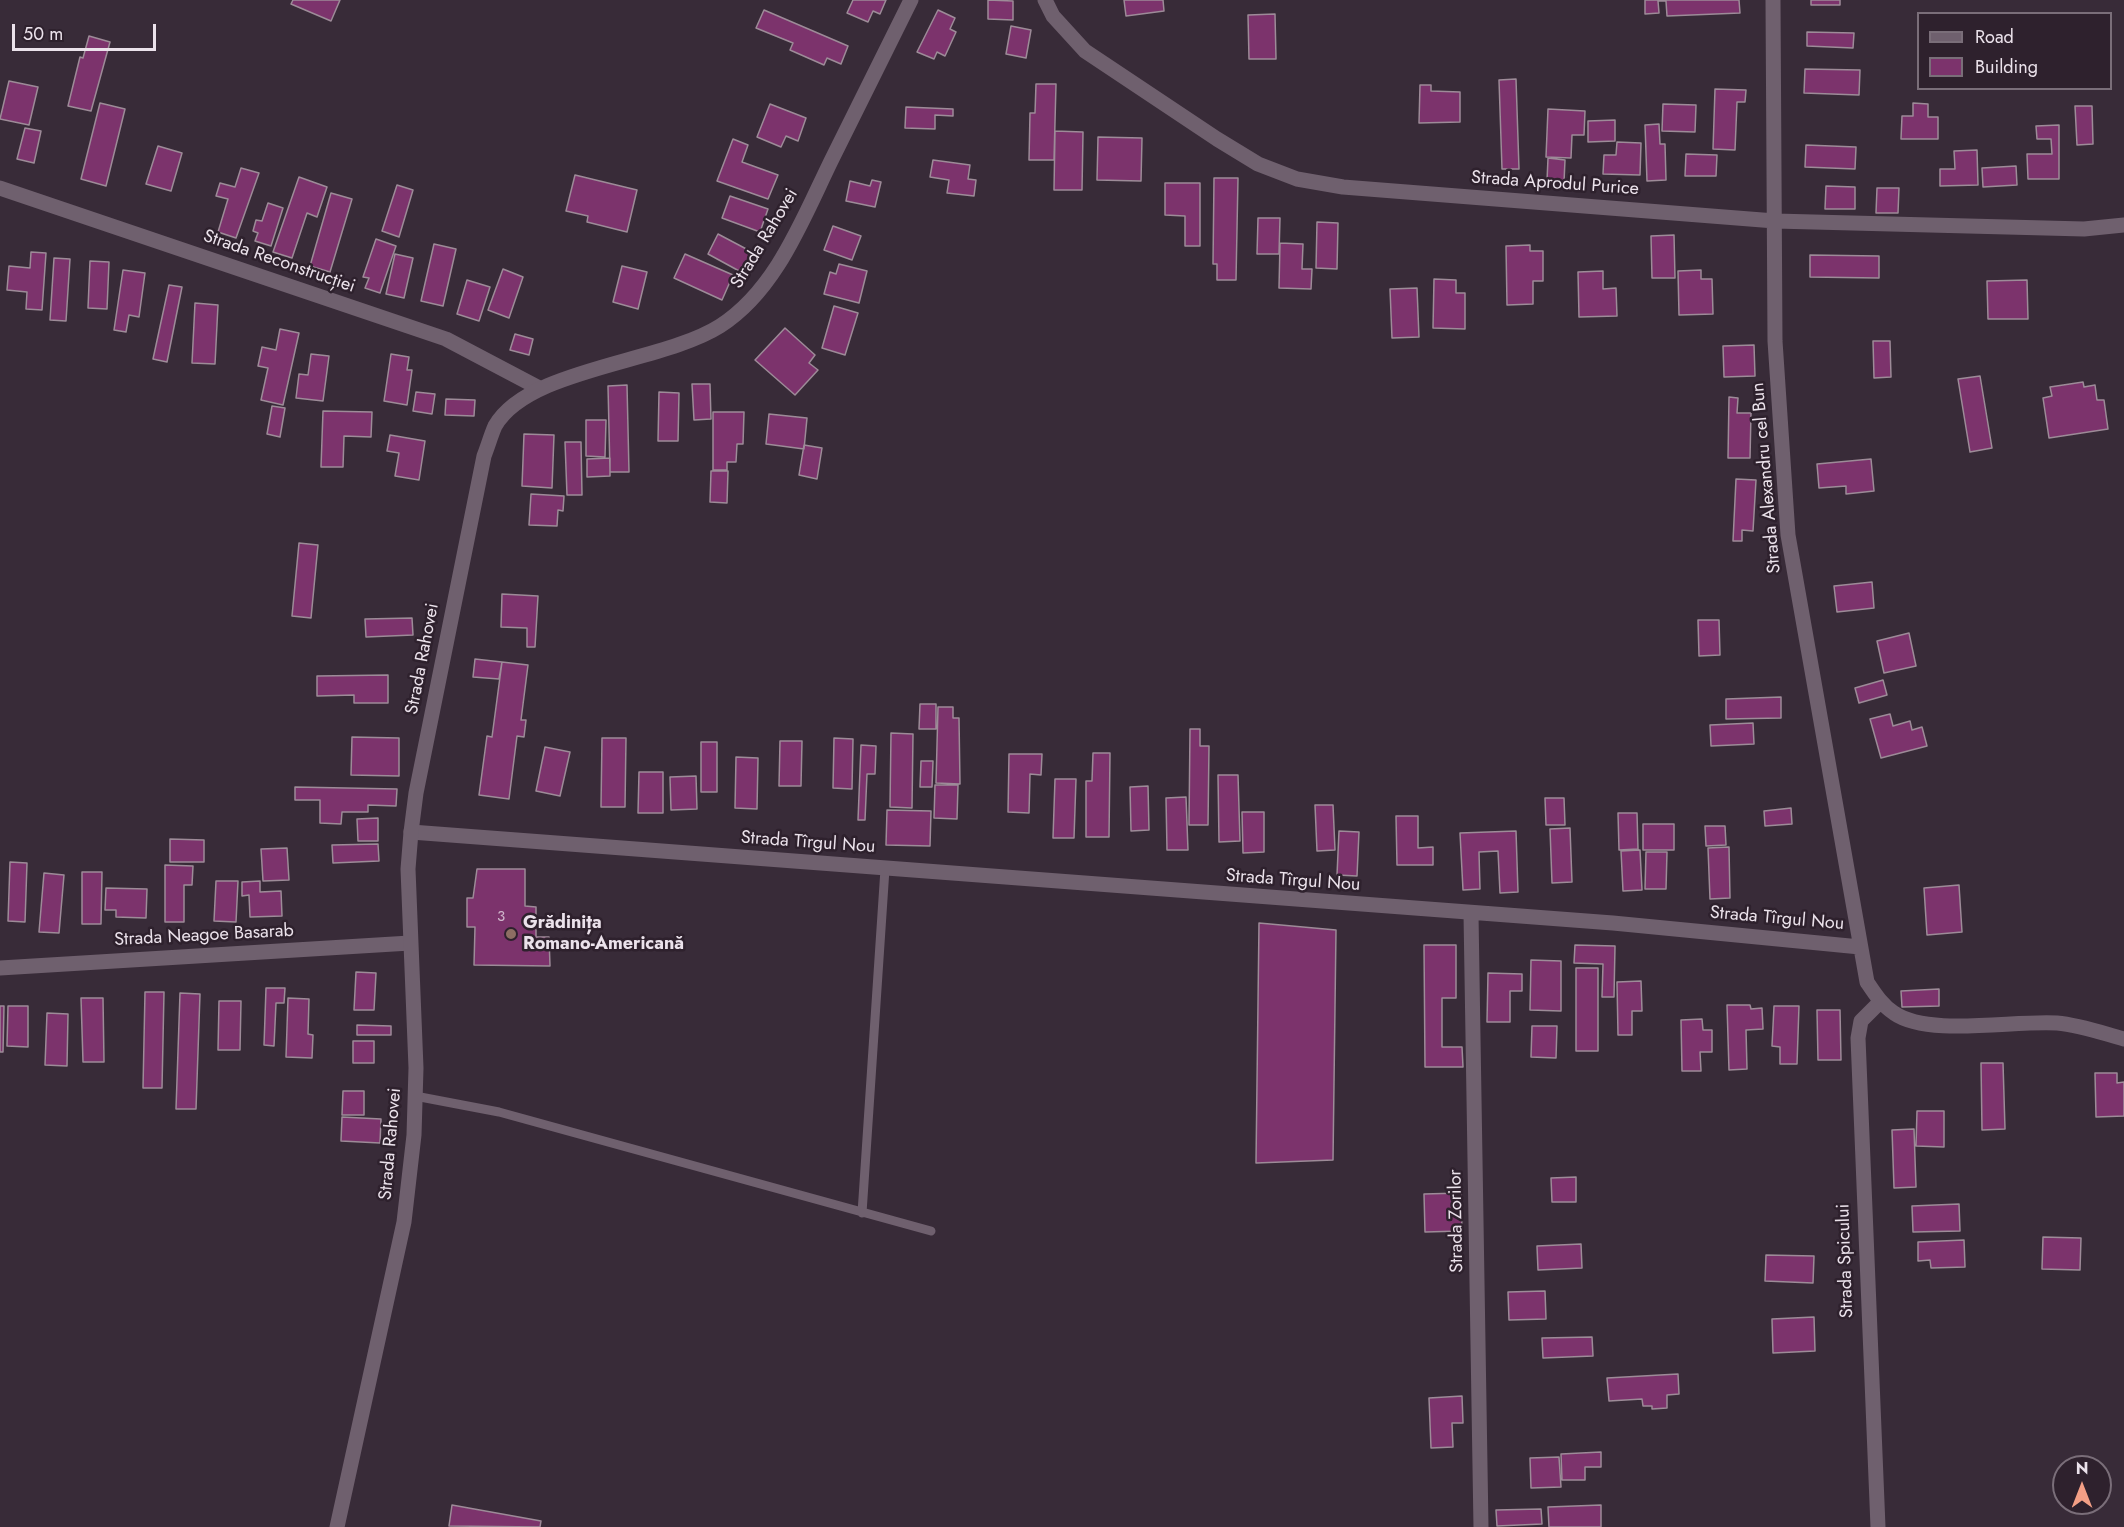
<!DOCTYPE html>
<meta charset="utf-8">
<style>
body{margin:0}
#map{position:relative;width:2124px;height:1527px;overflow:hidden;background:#382b38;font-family:Jost,sans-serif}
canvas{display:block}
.legend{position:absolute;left:1917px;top:12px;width:195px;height:78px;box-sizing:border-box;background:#2e212d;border:2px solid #7a6e79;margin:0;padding:8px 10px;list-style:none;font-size:18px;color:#ebe2eb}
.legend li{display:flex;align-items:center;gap:12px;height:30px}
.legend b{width:30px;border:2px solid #7a6e79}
.north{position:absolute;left:2052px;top:1455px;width:60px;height:60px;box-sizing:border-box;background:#2e212d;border:2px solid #7a6e79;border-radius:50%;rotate:0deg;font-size:16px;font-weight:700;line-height:24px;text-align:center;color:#ebe2eb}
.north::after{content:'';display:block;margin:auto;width:21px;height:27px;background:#f39f86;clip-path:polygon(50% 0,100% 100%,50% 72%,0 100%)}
.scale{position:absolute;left:12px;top:24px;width:144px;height:27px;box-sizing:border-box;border:3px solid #ebe2eb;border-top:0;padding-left:8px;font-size:18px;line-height:21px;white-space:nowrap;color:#ebe2eb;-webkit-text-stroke:4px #2e212d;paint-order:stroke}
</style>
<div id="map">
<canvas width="2124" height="1527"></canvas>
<ul class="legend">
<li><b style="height:8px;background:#6f606e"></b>Road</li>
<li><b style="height:16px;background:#7c336c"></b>Building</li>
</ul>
<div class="north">N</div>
<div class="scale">50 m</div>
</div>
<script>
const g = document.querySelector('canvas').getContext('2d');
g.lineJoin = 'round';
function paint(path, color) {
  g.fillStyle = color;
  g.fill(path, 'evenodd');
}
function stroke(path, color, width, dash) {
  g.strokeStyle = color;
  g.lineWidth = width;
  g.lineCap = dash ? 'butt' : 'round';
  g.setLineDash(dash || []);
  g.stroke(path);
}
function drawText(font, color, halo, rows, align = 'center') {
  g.font = font + ' Jost,sans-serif';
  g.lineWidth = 5;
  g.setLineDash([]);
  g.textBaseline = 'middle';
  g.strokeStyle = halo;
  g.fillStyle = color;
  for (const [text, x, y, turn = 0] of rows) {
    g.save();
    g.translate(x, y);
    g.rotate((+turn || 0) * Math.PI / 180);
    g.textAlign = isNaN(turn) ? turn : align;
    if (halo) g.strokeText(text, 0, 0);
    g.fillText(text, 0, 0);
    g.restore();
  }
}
const building = new Path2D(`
 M293,0H340L331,21L291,4Z
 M853,0H886L880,14L873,11L868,22L847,13Z
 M988,0L1013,1V20L988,19Z
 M1124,0H1163L1164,11L1126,16Z
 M1645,0H1739L1740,13L1667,16L1666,1H1658L1659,13L1645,14Z
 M1811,0H1840V5H1811Z
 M764,10L848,46L841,64L827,58L824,65L790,50L793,43L756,28Z
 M938,10L955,18L950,29L956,32L945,56L937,52L934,59L917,52Z
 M1275,14L1276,59H1249L1248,15Z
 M1011,26L1031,30L1026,58L1006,54Z
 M1807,32L1854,33L1853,48L1807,46Z
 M89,36L110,42L91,111L68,106L80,57L83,58Z
 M1805,69L1860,70L1859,95L1804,93Z
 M1516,79L1519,169H1502L1499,80Z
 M9,81L38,87L29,125L0,119Z
 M1036,84H1056L1054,160H1029L1030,113H1035Z
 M1420,85H1431V91L1460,92V122L1419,123Z
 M1715,89L1746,90L1745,102H1737L1735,150L1713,149Z
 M100,103L125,109L106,186L81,179Z
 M1913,103L1928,104V117H1938V139H1901L1902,116H1913Z
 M770,104L806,118L798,141L786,136L781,147L757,137Z
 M1663,104L1696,105L1695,132L1662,131Z
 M2075,106H2092L2093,144L2077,145Z
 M906,107L953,109V116L935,115V129L905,128Z
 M1548,109L1585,111L1584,135H1572L1571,158L1546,157Z
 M1615,120V141L1588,142V121Z
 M1659,124L1660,144H1665L1666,180L1647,181L1645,125Z
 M2059,125V179H2028L2027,154H2052L2051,139H2037L2036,126Z
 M25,128L41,131L34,163L17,159Z
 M1055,131L1083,132L1082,190H1054Z
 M1098,137L1142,138L1141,181L1097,180Z
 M733,139L748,145L742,162L778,175L768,199L717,181Z
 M1617,142L1641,143L1640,175L1603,174L1604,155H1616Z
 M1806,145L1856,147L1855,169L1805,167Z
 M158,146L182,153L171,191L146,184Z
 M1977,150L1978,185L1940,186V169H1955L1954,151Z
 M1686,154L1717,155L1716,176H1685Z
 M1548,158L1565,160L1564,182L1547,181Z
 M933,160L970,165L968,179L976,180L974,196L947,193L949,180L930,177Z
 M2016,166L2017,185L1983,187L1982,168Z
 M241,168L259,173L236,238L218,232L228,199L216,196L220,183L235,187Z
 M575,175L637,190L627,232L587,222L588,216L566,211Z
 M299,177L327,187L317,217L307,213L292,258L273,252Z
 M1214,178H1238L1236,280H1217V264H1213Z
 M872,180L881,182L875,207L846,201L850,181L870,186Z
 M1165,183H1200V246H1185V216L1165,215Z
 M397,185L413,190L399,237L382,231Z
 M1826,186L1855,187V209H1825Z
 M1877,188H1899L1898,213H1876Z
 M331,193L352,199L330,272L310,266Z
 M730,196L768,209L760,232L722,218Z
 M268,203L283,208L271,246L255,241L258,233L253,231L256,220L262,221Z
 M1258,218H1280L1279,254H1257Z
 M1317,222L1338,223L1337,269L1316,268Z
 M833,226L861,236L852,260L824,250Z
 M718,234L752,252L741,272L708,254Z
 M1674,235L1675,278H1652L1651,236Z
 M376,239L396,246L380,293L365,288L369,278L363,277Z
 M1280,243L1303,244L1302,269H1312L1311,289L1279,288Z
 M434,244L456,249L443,306L421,301Z
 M1530,245V251H1543V281H1533V304L1507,305L1506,246Z
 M31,252L46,253L42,310L26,309L27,292L7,290L9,266L30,268Z
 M395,254L413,258L404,298L386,294Z
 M685,254L733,275L722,300L674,278Z
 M1810,255L1879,256V278L1810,277Z
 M54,258L70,259L66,321L50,320Z
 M90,261L109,262L107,309L88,308Z
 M839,264L867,271L859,303L824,294L830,272L836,274Z
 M622,266L647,272L638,309L613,302Z
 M503,269L523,277L509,318L488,310Z
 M123,270L145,273L139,317L129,315L126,332L114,330Z
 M1701,270V279H1712L1713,314L1679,315L1678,271Z
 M1603,271V289L1616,288L1617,316L1579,317L1578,272Z
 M1434,279L1456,280V293H1465V329L1433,328Z
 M467,280L490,287L479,321L457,314Z
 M2027,280L2028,319H1988L1987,281Z
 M169,285L182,287L167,362L153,359Z
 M1417,288L1419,337L1392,338L1390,289Z
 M195,303L218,305L215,364L192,363Z
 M834,306L858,313L845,355L822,348Z
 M785,328L815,355L809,363L818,370L795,395L755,360Z
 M280,329L299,333L283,405L261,400L268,368L258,366L262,347L276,350Z
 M515,334L533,339L529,355L510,350Z
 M1873,341H1890L1891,377L1874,378Z
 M1754,345L1755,376L1724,377L1723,346Z
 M311,354L329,356L323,401L296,398L299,374L308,375Z
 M391,354L409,357L407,370H412L407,405L384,401Z
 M1980,376L1992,448L1970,452L1958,379Z
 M2083,382L2084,387L2095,385L2097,400H2104L2108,429L2049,438L2043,398L2052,396L2050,387Z
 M692,384H710L711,419L694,420Z
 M627,385L629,472H610L608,386Z
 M416,392L435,394L432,414L413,411Z
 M659,392L679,393L678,441H658Z
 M1729,397L1738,398L1737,413H1751L1750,458H1728Z
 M446,399L475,400L474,416L445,415Z
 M272,406L285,408L280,437L267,434Z
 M323,411L372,412L371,437L344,436L343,467H321Z
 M713,412H744L743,444H737L736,462H727V470H713Z
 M769,414L807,418L804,449L766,444Z
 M586,420H606L605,457L586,456Z
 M524,434L554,435L552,488L522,486Z
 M390,435L425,441L419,480L395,476L399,453L387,451Z
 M565,442H581L582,495H567Z
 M804,445L822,448L817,479L799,475Z
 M610,458V476L587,477V459Z
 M1871,459L1874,491L1846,494V486L1819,488L1817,464Z
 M711,471H728L727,503L710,502Z
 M1736,479L1756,480L1753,531L1742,530V541H1733Z
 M531,494L564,496L563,511L558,510L557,526L529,525Z
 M299,543L318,545L311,618L292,616Z
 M1872,582L1874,608L1837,612L1834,586Z
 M502,594L538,596L535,647H527V628L501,627Z
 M412,618L413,635L366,637L365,619Z
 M1698,620H1719L1720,655L1699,656Z
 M1909,633L1916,666L1884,673L1877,641Z
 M475,659L502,662L499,679L473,677Z
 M502,662L528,665L521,720H526L524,737L517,736L509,799L479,795L487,736L492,737Z
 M388,675V703H354V695L317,696V676Z
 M1883,680L1887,695L1859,703L1855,688Z
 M1781,697V718L1726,719V699Z
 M920,704H936V729H919Z
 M938,707H953V718H959L960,784L936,783Z
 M1890,714L1893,726L1910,721L1912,730L1922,727L1927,746L1881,758L1870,719Z
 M1753,723L1754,744L1711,746L1710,725Z
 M1190,729H1200V746H1209L1208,825H1189Z
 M891,733L913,734L912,808L890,807Z
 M352,737L399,738V776L351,775Z
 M602,738H626L625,807H601Z
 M834,738L853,739L852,789L833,788Z
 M780,741H802L801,786H779Z
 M701,742H717V792H701Z
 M861,745L876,746L875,774H867L865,820H858Z
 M545,747L570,752L560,796L536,791Z
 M1093,753H1110L1109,837H1086V781H1092Z
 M1009,754H1042L1041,775L1030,774L1029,813L1008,812Z
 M736,757L758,758L757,809L735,808Z
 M921,761H933L932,787H920Z
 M639,772H663V813H638Z
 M1218,775H1238L1240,841L1219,842Z
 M696,776L697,809L671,810L670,777Z
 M1055,779H1076L1074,838H1053Z
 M935,785H958L957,819L934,818Z
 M1148,786L1149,830L1131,831L1130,787Z
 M295,787L397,789L396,806L368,805V812H342L341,824L320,823V800H295Z
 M1186,797L1188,850H1167L1166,798Z
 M1545,798H1564L1565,825H1546Z
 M1315,805H1333L1335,850L1317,851Z
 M1791,808L1792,824L1765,826L1764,811Z
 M887,810L931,811L930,846L886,845Z
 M1242,812H1264V852L1243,853Z
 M1618,813H1637L1638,849L1619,850Z
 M1396,816H1418V848L1433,847V865H1397Z
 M378,818V841H358L357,819Z
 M1643,824H1674V850H1643Z
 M1705,826H1725L1726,845L1706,846Z
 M1570,828L1572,882L1552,883L1550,829Z
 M1339,831L1359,832L1357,876L1337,875Z
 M1516,831L1518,892L1500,893L1498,851L1479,852L1480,889L1463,890L1460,833Z
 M170,839L204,840V862H170Z
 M378,844L379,861L333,863L332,845Z
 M1729,847L1730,898L1710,899L1708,848Z
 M287,848L289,880L263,881L261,849Z
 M1640,850L1642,890L1623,891L1621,851Z
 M1646,852H1667L1666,889H1645Z
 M10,862L27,863L25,922L8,921Z
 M165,865L193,866L192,885H184V922H165Z
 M477,869H525V906L536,907V937H549L550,966L474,965L475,927H467V898H473Z
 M82,872H102L101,924H82Z
 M44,873L64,875L59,933L39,932Z
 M216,881H238L236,922L214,921Z
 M260,881V892L281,891L282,916L250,917L249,895L242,896V882Z
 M1959,885L1962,932L1927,935L1924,888Z
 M106,888L147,889L146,918L116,917V910H105Z
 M1259,923L1336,930L1333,1160L1256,1163Z
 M1424,945H1456V998H1442V1047H1462L1463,1067H1425Z
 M1575,945L1615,946L1614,997H1602L1603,964L1574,963Z
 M1531,960L1561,961V1011L1530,1010Z
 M1576,968H1598V1051H1576Z
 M356,972L376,973L374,1010H354Z
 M1488,973L1522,974V991H1510V1022H1487Z
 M1641,981L1642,1011H1632V1035H1618L1617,982Z
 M266,988H285L284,1003H276L274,1046L264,1045Z
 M1939,989V1006L1902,1007L1901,991Z
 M145,992H164L162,1088H143Z
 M180,993L200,994L196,1109H176Z
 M81,998H103L104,1062H83Z
 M288,998L309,999L308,1034L313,1035L312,1058L286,1057Z
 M219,1001H241L240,1050H218Z
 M1727,1005H1750L1751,1009L1762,1008L1763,1029L1746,1030L1747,1069L1729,1070Z
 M0,1006H4L3,1052H0Z
 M8,1006H28V1047L7,1046Z
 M1774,1006H1799L1797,1064H1780V1047L1772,1046Z
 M1817,1010H1840L1841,1060H1818Z
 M47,1013L68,1014L67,1066L45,1065Z
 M1702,1019L1703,1030H1712V1052H1700L1701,1071H1682L1681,1020Z
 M357,1025L391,1026V1035H357Z
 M1532,1026H1557L1556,1058L1531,1057Z
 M353,1041H374V1063H353Z
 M1981,1063H2003L2005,1129L1982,1130Z
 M2095,1073H2117V1083L2124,1082V1116L2096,1117Z
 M343,1091H364V1115H342Z
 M1917,1111H1944V1147L1916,1146Z
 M342,1117L381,1119L380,1143L341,1141Z
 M1914,1129L1916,1187L1894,1188L1892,1130Z
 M1576,1177V1202H1552L1551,1178Z
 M1461,1193L1462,1231L1425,1232L1424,1194Z
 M1959,1204L1960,1231L1913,1232L1912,1206Z
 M2043,1237L2081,1238L2080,1270L2042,1269Z
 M1964,1240L1965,1267L1931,1268L1930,1260L1918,1261V1242Z
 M1581,1244L1582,1268L1538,1270L1537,1246Z
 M1766,1255L1814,1256L1813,1283L1765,1281Z
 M1545,1291L1546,1319L1509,1320L1508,1292Z
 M1814,1317L1815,1351L1773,1353L1772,1319Z
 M1592,1337L1593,1356L1543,1358L1542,1338Z
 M1678,1374L1679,1394L1667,1395V1408L1652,1409V1406H1643L1642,1399L1609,1401L1607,1378Z
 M1462,1396L1463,1423H1452L1453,1447L1431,1448L1429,1398Z
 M1601,1452V1467H1585V1480H1562L1561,1454Z
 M1559,1457L1561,1487L1531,1488L1530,1458Z
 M452,1505L541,1521L540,1527L449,1526Z
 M1601,1505V1527H1549L1548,1507Z
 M1541,1509L1542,1524L1497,1526L1496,1510Z`);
paint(building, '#7c336c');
stroke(building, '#9d8b98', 1.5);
stroke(new Path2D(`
 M415,1096L499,1112L931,1231
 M862,1213L885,869`), '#6f606e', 9);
stroke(new Path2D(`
 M1045,0L1053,16L1085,51L1217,139L1258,164L1297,179L1343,187L1775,221L2084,229L2124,225
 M1773,0L1775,341L1788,535L1867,982C1875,994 1882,1005 1894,1013C1928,1037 2014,1020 2057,1023C2080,1025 2102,1033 2124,1039
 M0,188L446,339L539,388
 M411,832L1613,923L1860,947
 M1471,914L1481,1527
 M0,968L410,943
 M1878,1527L1858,1038L1861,1021L1880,1002`), '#6f606e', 15);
stroke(new Path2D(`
 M337,1527L404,1222L414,1135L416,1068L408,869L411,832L416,793L484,456C488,446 491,435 495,426C528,368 662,363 720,326C778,289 804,215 834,155C860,103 885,52 911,0`), '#6f606e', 15);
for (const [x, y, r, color] of [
 [511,934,6,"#8d6e63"]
]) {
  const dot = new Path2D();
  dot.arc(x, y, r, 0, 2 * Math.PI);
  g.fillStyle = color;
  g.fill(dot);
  stroke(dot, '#2e212d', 2);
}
drawText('15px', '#cfb6cb', null, [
 ["3",501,917]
]);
drawText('18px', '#ebe2eb', '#2e212d', [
 ["Strada Aprodul Purice",1555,184,4],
 ["Strada Rahovei",765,239,-59],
 ["Strada Reconstrucției",279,262,19],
 ["Strada Alexandru cel Bun",1767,478,-95],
 ["Strada Rahovei",423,659,-79],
 ["Strada Tîrgul Nou",808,843,4],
 ["Strada Tîrgul Nou",1293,881,4],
 ["Strada Tîrgul Nou",1777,919,5],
 ["Strada Neagoe Basarab",204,936,-3],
 ["Strada Rahovei",391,1144,-85],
 ["Strada Zorilor",1457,1221,-91],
 ["Strada Spicului",1846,1261,-92]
]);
drawText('bold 18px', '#ebe2eb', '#2e212d', [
 ["Grădinița",523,924],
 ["Romano-Americană",523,945]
], 'left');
</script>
